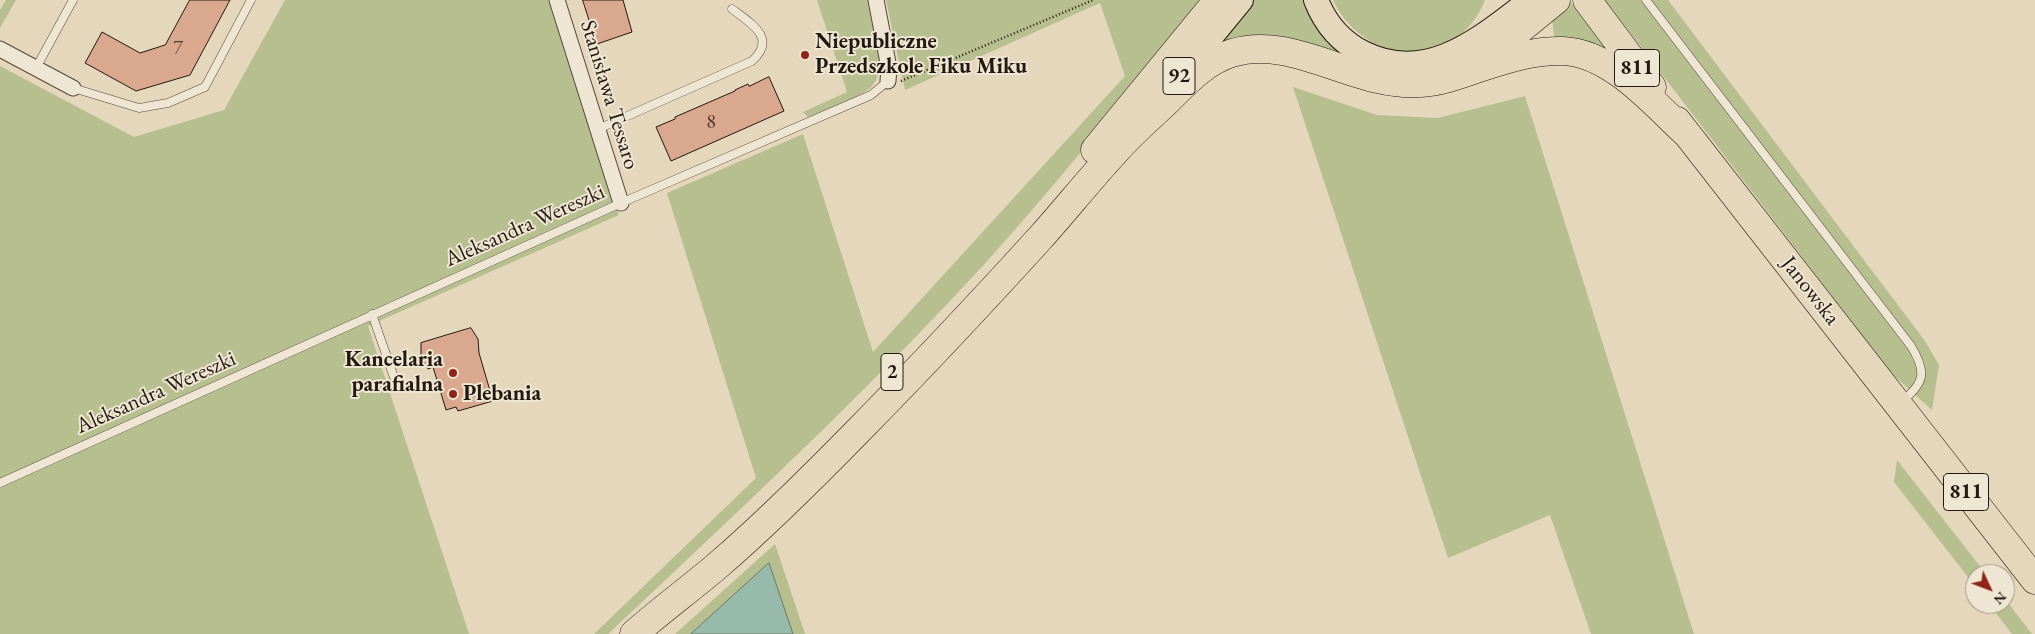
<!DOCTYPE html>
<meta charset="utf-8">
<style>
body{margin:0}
#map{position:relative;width:2035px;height:634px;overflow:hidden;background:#e5d7bc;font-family:"EB Garamond",serif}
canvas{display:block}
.north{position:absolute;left:1965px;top:564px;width:50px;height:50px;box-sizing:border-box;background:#eee5d3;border:1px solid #9d9385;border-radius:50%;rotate:133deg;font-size:14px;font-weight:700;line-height:20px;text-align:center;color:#23180f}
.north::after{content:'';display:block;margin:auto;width:18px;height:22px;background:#8f2418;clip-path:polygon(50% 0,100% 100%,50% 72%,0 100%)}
</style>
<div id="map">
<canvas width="2035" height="634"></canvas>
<div class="north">N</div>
</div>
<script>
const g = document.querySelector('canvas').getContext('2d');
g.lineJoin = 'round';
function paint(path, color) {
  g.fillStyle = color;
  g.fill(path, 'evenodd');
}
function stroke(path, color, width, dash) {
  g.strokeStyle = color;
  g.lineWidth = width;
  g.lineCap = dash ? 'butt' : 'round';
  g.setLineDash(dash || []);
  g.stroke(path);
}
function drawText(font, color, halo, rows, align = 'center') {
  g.font = font + ' "EB Garamond",serif';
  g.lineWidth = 4;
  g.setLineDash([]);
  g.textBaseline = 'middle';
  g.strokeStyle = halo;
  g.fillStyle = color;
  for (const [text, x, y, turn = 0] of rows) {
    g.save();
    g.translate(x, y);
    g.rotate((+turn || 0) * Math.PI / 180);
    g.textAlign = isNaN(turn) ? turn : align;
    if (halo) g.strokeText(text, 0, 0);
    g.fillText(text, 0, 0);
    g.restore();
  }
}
paint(new Path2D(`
 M6,0H16L0,28V10Z
 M285,0H548L619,215L368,326L469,634H0V66L134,137L224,110Z
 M817,0H871C875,21 889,71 871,87C856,100 827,109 808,117L803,112L847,92Z
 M886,0H1200C1122,103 1041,205 952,299C842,415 725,524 608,634H594L756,478L667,193L803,134L873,352L1125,76L1100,3L905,90Z
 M1249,0H1308L1338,46L1468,61L1205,55Z
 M1333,0H1485C1456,72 1364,67 1333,0Z
 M1569,0L1613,56L1555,42L1552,19Z
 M1605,0H1668L1925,341L1939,365L1932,410L1891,373Z
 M1293,87L1377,115L1438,118L1525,96L1694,634H1591L1550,515L1448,558Z
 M1897,460L1986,574H1975V586L1894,482Z
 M775,544L805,634H675Z
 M2005,599L2032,634H2012L1989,604H2005Z`), '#b7be8f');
const water = new Path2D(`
 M769,563L793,634H691Z`);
paint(water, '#97baaa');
stroke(water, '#69796c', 1);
const building = new Path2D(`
 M190,0H230L190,75L136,91L85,63L102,32L140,53L165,45Z
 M583,0H623L632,32L597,44Z
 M769,77L784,111L671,161L656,127L675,119V117L735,91V90L748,84L749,86Z
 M471,328L478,339L479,353L493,401L458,411L456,407L446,410L433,367L428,369L423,361L421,354V343Z`);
paint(building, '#daa78f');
stroke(building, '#23180f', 1);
const lane = new Path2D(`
 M1646,0L1911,346C1927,372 1925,383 1901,402
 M36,68L73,0
 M73,88L139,108L168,103L205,87L251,0
 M598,129L752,61C778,38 750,23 732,9
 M372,314L397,386
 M0,483L621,203L871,95L888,81`);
const street = new Path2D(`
 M557,0L621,203
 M876,0L889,68L888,81
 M0,49L73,88`);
const primary = new Path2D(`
 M1316,0C1325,23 1341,42 1363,53C1428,86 1482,37 1531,0
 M1173,83L1241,0`);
const highway = new Path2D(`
 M1587,0L1652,87
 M1479,63L1556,0
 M1677,121L2035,580
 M1095,150L1218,0
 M634,634C661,610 690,589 717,566C766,524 812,478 857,432C920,368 981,303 1041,237C1066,209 1090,179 1115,152C1130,135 1147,120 1163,105C1184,85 1203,62 1232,53C1294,34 1356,88 1420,83C1446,82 1473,69 1498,62C1519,56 1541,50 1563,51C1612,53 1654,104 1688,135`);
stroke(lane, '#54483a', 9);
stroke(street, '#54483a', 17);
stroke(primary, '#23180f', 26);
stroke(highway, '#23180f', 29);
stroke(new Path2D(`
 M901,81L1093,0`), '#23180f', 2.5, [1, 2.5]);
stroke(lane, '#eee5d3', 8);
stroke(street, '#eee5d3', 15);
stroke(primary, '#e5d7bc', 24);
stroke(highway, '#e5d7bc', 28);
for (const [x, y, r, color] of [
 [805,55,5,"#8f2418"],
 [453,373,5,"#8f2418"],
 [453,394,5,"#8f2418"]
]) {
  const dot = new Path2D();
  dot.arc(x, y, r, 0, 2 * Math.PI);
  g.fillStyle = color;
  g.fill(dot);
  stroke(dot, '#eee5d3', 2);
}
drawText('20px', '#513c2f', null, [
 ["7",178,49],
 ["8",711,123]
]);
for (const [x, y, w] of [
 [1637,68,45],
 [1179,76,32],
 [892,372,22],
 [1966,492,45]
]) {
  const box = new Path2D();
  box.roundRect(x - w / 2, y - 18.5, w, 37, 4);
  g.fillStyle = '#eee5d3';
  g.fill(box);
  stroke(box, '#23180f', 1);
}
drawText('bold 21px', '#23180f', null, [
 ["811",1637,68],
 ["92",1179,76],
 ["2",892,372],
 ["811",1966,492]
]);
drawText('bold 22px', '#23180f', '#eee5d3', [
 ["Niepubliczne",815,42],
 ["Przedszkole Fiku Miku",815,67],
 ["Kancelaria",443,360,"right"],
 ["parafialna",443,385,"right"],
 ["Plebania",463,394]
], 'left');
drawText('22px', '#23180f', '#eee5d3', [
 ["Stanisława Tessaro",609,95,73],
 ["Aleksandra Wereszki",525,226,-24],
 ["Janowska",1810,291,52],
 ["Aleksandra Wereszki",156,393,-24]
]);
</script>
